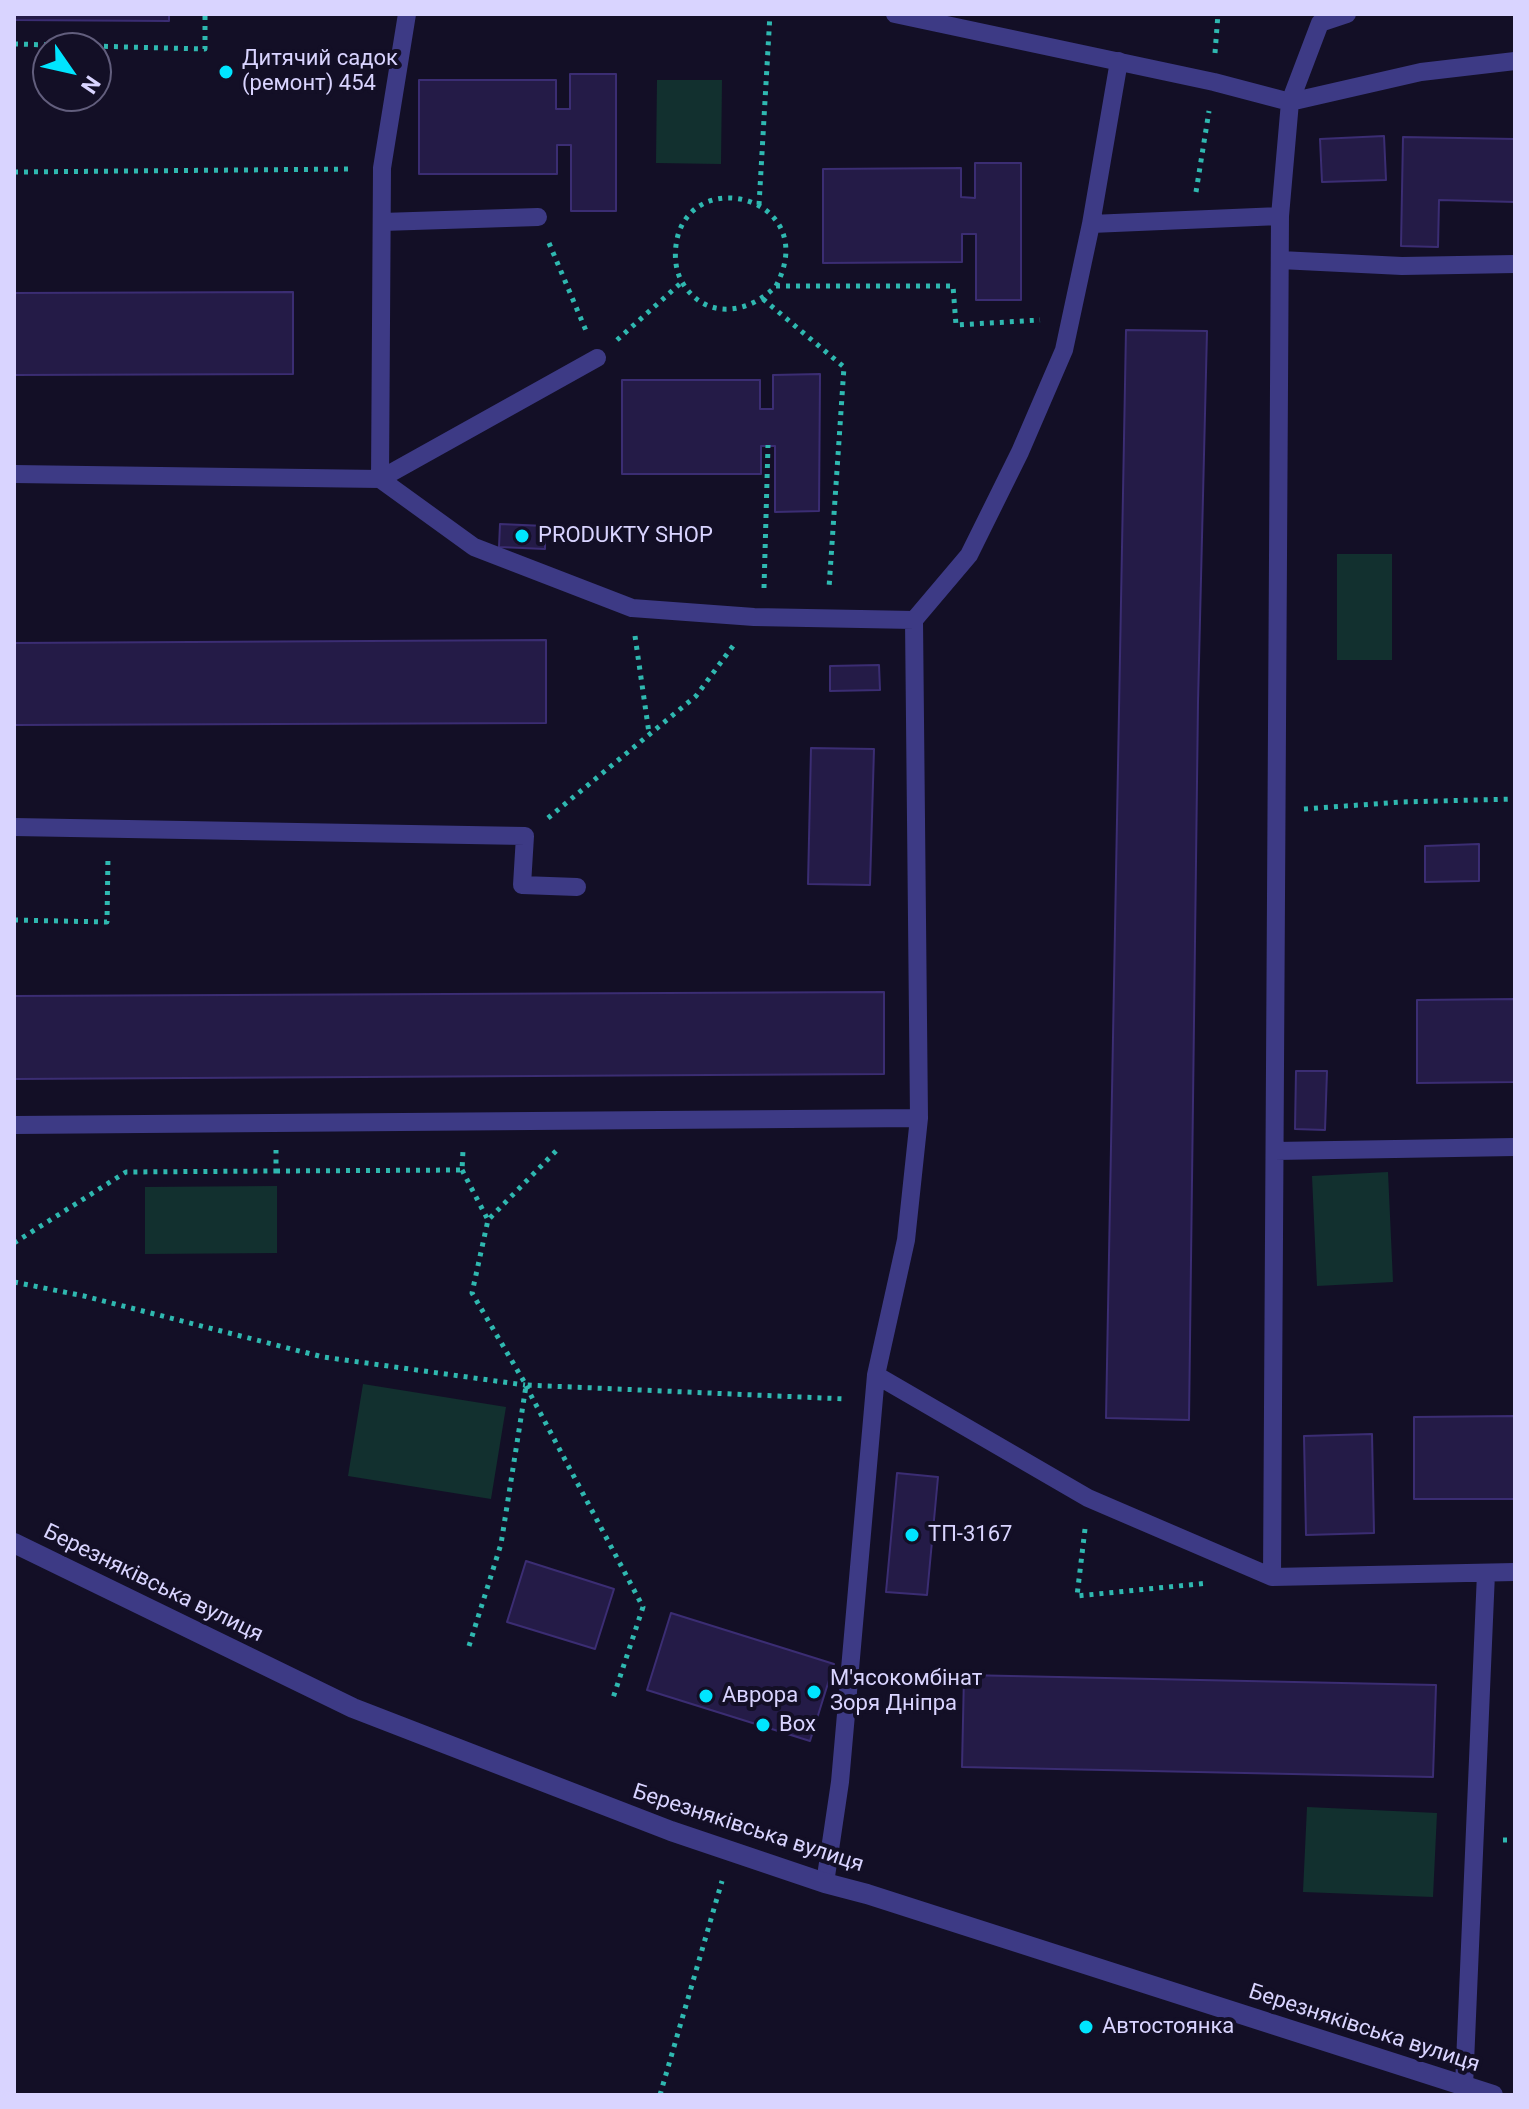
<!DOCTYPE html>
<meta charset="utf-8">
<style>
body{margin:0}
#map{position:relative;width:1529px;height:2109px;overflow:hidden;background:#130f26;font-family:Roboto,sans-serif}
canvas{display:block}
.frame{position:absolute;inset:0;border:16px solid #d9d4ff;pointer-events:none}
.north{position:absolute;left:32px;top:32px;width:80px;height:80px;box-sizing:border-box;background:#130f26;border:2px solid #625e7d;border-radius:50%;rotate:124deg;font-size:22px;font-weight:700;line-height:32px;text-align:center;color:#d9d4ff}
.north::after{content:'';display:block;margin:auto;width:28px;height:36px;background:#00e5ff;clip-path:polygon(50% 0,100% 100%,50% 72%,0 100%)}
</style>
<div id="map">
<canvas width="1529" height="2109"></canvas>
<div class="frame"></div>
<div class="north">N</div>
</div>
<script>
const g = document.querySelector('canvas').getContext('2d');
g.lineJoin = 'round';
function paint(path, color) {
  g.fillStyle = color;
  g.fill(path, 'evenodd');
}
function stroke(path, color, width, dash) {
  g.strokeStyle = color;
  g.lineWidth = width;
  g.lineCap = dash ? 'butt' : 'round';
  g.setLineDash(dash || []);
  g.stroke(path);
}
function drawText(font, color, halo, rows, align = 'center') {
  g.font = font + ' Roboto,sans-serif';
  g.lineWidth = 8;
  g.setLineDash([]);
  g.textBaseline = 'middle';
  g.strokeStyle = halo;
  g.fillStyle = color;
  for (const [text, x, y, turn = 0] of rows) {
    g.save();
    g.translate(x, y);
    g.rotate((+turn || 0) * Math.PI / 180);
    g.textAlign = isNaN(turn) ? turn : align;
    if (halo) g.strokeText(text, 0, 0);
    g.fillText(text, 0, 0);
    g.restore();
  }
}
paint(new Path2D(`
 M657,80H722L721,164L656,163Z
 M1337,554H1392V660H1337Z
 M1388,1172L1393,1282L1317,1286L1312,1176Z
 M277,1186V1253L145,1254V1187Z
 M363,1384L506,1407L491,1499L348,1476Z
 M1307,1807L1437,1813L1433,1897L1303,1892Z`), '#12302f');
const building = new Path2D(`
 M14,14H169V21L14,20Z
 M570,74H616V211H571V145H557V174H419V80H556V109H570Z
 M1384,136L1386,180L1322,182L1320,139Z
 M1403,137L1515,139V202L1439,200L1438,247L1401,246Z
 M975,163H1021V300H976V234H962V262L823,263V169L961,168V197L975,198Z
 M293,292V374L14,375V293Z
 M1126,330L1207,331L1198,702L1189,1420L1106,1418Z
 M820,374L819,511L775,512V446H761V474H622V380H760V409H773V375Z
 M500,524L545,526V549L499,547Z
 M546,640V723L14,725V643Z
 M879,665L880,690L830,691V666Z
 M811,748L874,749L870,885L808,884Z
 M1479,844V881L1425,882V846Z
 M884,992V1074L14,1079V996Z
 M1515,999V1082L1417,1083V1000Z
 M1296,1071H1327L1325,1130L1295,1129Z
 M1515,1416V1499H1414V1417Z
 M1372,1434L1374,1533L1306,1535L1304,1436Z
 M897,1473L938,1477L927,1595L886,1592Z
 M526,1561L614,1589L595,1649L507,1622Z
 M671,1613L834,1664L810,1741L647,1690Z
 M964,1675L1436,1685L1433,1777L962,1767Z`);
paint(building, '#241b47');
stroke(building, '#3b2d73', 2);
stroke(new Path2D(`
 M14,44L205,49V14
 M1215,53L1218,14
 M14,172L353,169
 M1196,192L1209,111
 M759,205L770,14
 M549,243L587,333
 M776,286C821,201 699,165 678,235C674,250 674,268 682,282C705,321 749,314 776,286H953L956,325L1040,320
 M763,299L844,367L829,588
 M617,340L682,282
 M764,588L768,445
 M635,636L649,733
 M1304,809L1401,802L1515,799
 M548,818L696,696L733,646
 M14,920L107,922L108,855
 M556,1151L488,1220L472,1293L526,1385L846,1399
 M462,1170L488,1220
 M276,1171L462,1170L463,1150
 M14,1243L126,1172L276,1171V1150
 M14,1282L84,1296L323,1357L525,1385
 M526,1386L643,1607L612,1701
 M1085,1529L1077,1596L1208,1583
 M469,1646L501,1544L526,1386
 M1503,1840H1515
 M660,2095L722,1881`), '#2fb8b0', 5, [4, 6]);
stroke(new Path2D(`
 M407,14L382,168L380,479L597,358
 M895,14L1214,82L1290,102L1421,72L1515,61
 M382,222L538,217
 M1091,224L1119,61
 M1280,260L1402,266L1515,264
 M14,474L380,479L474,547L632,608L754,617L914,620
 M14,827L525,836L522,885L577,887
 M14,1125L919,1118
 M1275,1151L1515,1147
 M876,1375L1088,1498L1272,1577L1515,1572
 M1272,1577L1280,216L1290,102L1320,23L1347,14
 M825,1883L840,1782L876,1375L906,1240L919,1118L914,620L969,555L1020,452L1064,350L1091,224L1280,216
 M1464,2086L1486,1573`), '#3d3a85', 18);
stroke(new Path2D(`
 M14,1543L353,1708L671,1831L825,1883L867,1894L1493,2095`), '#3d3a85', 20);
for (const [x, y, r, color] of [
 [226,72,8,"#00e5ff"],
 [522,536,8,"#00e5ff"],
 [912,1535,8,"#00e5ff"],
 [814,1692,8,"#00e5ff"],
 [706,1696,8,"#00e5ff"],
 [763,1725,8,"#00e5ff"],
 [1086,2027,8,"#00e5ff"]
]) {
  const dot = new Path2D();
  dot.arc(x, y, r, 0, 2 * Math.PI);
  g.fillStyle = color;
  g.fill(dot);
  stroke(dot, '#130f26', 3);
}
drawText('22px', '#d9d4ff', '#130f26', [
 ["Дитячий садок",242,59],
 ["(ремонт) 454",242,84],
 ["PRODUKTY SHOP",538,536],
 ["ТП-3167",928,1535],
 ["М'ясокомбінат",830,1679],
 ["Зоря Дніпра",830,1704],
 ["Аврора",722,1696],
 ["Box",779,1725],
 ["Автостоянка",1102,2027]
], 'left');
drawText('22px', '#d9d4ff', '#130f26', [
 ["Березняківська вулиця",153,1584,26],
 ["Березняківська вулиця",748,1829,18],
 ["Березняківська вулиця",1364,2029,18]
]);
</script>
